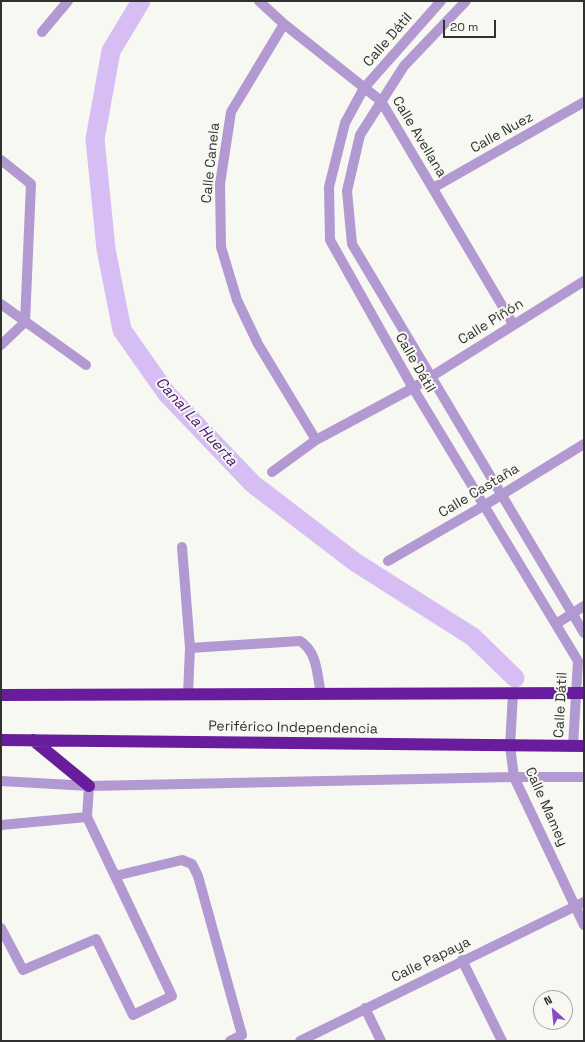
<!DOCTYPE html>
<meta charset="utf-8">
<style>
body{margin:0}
#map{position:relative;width:585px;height:1042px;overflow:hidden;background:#f7f8f2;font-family:"Space Grotesk",sans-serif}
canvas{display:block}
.frame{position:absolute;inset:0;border:2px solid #313230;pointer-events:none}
.north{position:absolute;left:533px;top:990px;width:40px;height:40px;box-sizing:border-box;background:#f7f8f2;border:1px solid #a8a9a4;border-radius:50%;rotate:333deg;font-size:11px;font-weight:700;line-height:16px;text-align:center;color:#313230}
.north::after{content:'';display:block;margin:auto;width:14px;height:18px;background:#894bc1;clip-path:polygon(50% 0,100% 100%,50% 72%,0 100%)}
.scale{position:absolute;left:443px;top:20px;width:53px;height:18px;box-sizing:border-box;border:2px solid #313230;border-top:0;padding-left:5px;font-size:12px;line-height:14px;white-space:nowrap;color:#313230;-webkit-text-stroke:3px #f7f8f2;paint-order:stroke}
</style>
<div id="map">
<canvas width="585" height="1042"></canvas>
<div class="frame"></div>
<div class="north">N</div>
<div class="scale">20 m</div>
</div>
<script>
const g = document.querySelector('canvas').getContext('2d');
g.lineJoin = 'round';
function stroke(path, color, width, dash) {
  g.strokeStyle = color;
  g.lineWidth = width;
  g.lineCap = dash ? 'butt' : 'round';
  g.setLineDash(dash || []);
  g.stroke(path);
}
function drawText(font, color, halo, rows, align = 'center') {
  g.font = font + ' "Space Grotesk",sans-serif';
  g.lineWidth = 4;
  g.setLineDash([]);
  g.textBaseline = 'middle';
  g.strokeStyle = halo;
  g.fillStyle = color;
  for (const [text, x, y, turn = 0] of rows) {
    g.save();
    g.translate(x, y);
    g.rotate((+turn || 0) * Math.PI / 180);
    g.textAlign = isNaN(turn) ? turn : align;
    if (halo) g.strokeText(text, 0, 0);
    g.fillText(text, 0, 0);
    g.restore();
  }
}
stroke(new Path2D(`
 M141,1L111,51L95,139L106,249L122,330L167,394L253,484L355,562L473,637L515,678`), '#d6bdf3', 19);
stroke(new Path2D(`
 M259,1L284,24L381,101L513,324
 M441,1L364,88L345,123L329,187L330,240L413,388L578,661L573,746
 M466,1L404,66L360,135L347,191L352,244L584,633
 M284,24L231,112L220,184L221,247L237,300L258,344L316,440
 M42,32L68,1
 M1,160L31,184L25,322L1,345
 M433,188L584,102
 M1,304L86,365
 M272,472L316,440L413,388L584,281
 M182,547L190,648L188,694
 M388,561L485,505L584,444
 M556,624L584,606
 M190,648L300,641C318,652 317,676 321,694
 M513,694L510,746L514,777L584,925
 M1,781L89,786L514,777H584
 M1,825L87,817
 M115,876L182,860L192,864L198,876L242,1035L230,1041
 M1,928L23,970L96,939L133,1015L172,996L87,817L89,786
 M462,960L502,1041
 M365,1008L381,1041
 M300,1041L584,902`), '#b399d1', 10);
stroke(new Path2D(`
 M1,695L584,693
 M1,740L584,746
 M33,740L89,786`), '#671d9c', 12);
drawText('14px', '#313230', '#f7f8f2', [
 ["Calle Dátil",388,40,-49],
 ["Calle Nuez",502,133,-29],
 ["Calle Avellana",419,137,59],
 ["Calle Canela",211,163,-84],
 ["Calle Piñón",491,322,-32],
 ["Calle Dátil",415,363,60],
 ["Calle Castaña",479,491,-31],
 ["Calle Dátil",561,705,-87],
 ["Periférico Independencia",293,728,1],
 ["Calle Mamey",546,807,66],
 ["Calle Papaya",431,960,-26]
]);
drawText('italic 15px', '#4b0e76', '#f7f8f2', [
 ["Canal La Huerta",196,422,48]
]);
</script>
